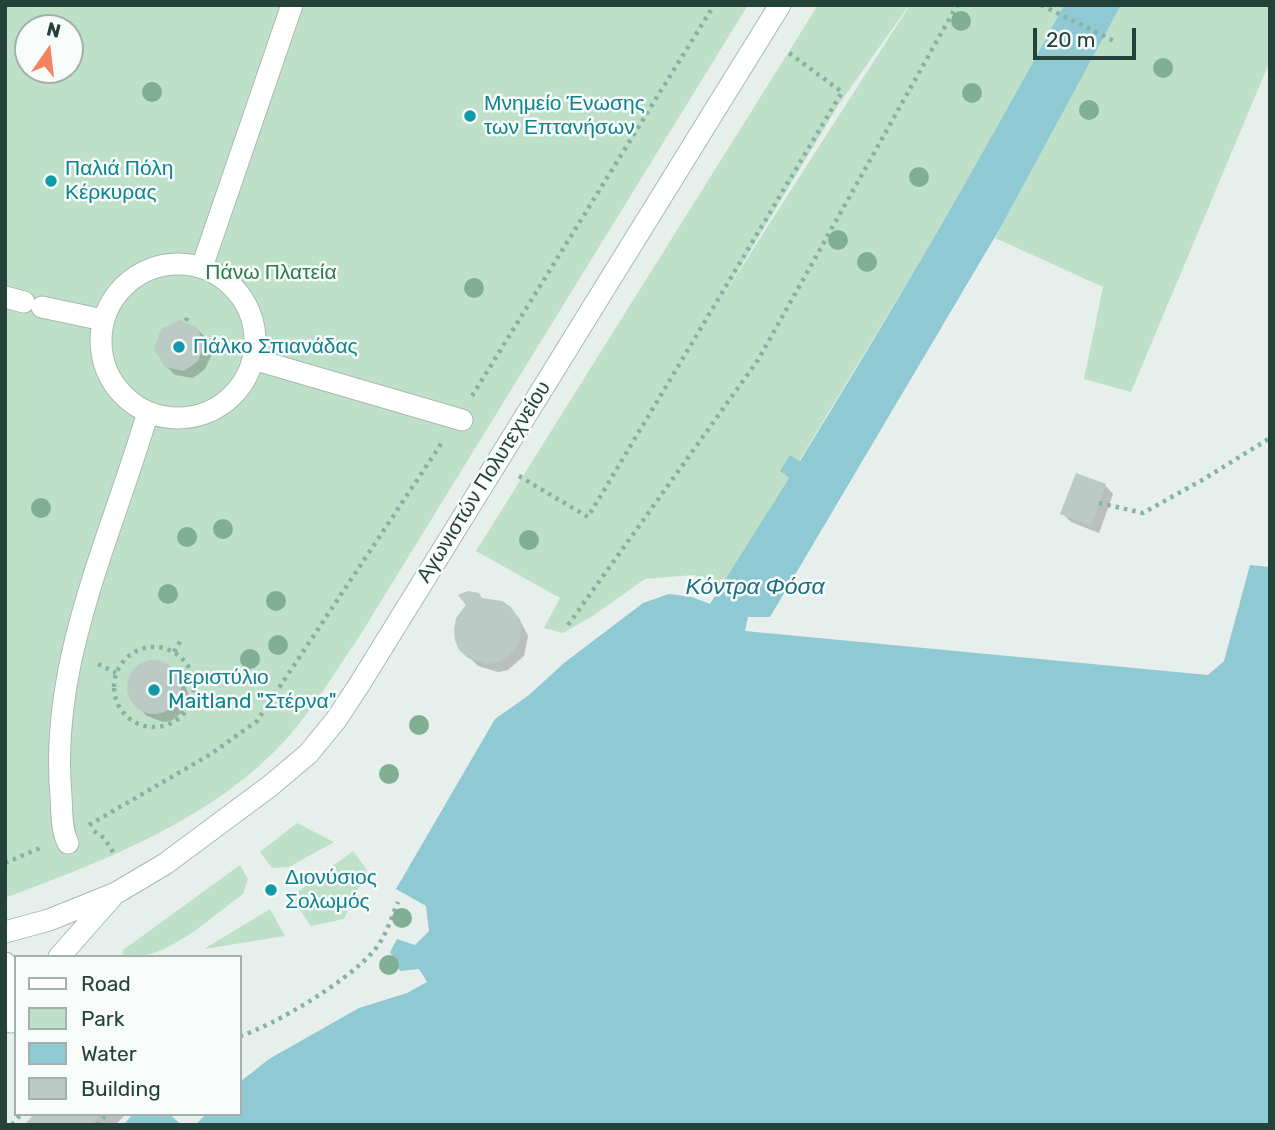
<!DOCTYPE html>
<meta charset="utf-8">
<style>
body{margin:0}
#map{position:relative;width:1275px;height:1130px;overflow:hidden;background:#e6efeb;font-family:Rubik,sans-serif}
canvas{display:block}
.frame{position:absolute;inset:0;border:7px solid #24423a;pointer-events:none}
.legend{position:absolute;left:14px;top:955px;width:228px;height:161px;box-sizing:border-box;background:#f7fbf9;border:2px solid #a3b1ad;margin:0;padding:9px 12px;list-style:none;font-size:21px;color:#24423a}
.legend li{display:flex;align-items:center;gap:14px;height:35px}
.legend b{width:35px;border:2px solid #a3b1ad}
.north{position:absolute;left:14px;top:14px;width:70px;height:70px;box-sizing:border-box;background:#f7fbf9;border:2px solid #a3b1ad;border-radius:50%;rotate:14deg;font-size:19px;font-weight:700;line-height:28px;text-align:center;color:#24423a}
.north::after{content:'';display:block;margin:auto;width:24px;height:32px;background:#f4845f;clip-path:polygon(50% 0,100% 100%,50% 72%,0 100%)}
.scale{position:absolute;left:1033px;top:28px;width:103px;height:32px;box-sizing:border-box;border:4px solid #24423a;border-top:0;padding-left:9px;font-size:21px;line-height:24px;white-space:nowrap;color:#24423a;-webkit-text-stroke:5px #f7fbf9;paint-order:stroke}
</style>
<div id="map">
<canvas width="1275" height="1130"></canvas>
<div class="frame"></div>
<ul class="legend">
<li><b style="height:9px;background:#fff"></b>Road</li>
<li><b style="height:19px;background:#bfe0c8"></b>Park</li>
<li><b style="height:19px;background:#8ec9d4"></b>Water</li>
<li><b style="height:19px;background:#bbcac4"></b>Building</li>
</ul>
<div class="north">N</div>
<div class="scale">20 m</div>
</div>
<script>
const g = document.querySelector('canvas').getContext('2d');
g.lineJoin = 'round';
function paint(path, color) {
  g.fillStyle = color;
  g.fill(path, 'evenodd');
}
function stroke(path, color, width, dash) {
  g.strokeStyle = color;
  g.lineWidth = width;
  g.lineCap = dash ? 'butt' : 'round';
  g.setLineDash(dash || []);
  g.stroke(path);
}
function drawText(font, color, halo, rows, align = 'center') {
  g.font = font + ' Rubik,sans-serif';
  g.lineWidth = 5;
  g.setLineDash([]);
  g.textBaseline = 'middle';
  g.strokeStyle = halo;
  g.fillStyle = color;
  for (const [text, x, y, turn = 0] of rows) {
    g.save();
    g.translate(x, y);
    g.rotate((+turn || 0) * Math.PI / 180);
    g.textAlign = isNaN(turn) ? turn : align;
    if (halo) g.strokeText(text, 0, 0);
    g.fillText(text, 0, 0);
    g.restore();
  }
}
paint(new Path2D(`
 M5,5H748L359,637C336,670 315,706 289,736C217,818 104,861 5,898ZM28,28H70V70H28Z
 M818,5H1064L1003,118L913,273L799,461L790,455L780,471L789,478L720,590L694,575L645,579L594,615L563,633L544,628L560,598L476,551ZM907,8H908L721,299L839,104Z
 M1121,5H1270V61L1131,392L1084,379L1103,287L995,238Z
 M297,823L334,842L289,867L272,868L260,852Z
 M353,851L367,870L344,919L311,926L291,897Z
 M240,865L248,879L243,894C211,917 165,963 123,956V950Z
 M270,909L285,936L204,949Z`), '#bfe0c8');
paint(new Path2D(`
 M1064,5H1121L1002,225L770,617H748L745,631L1208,675L1224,661L1250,565L1270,567V1125H195L206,1114H240V1082L269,1059L359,1008L407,993L427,982L419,969L400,971L390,952L397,939L415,945L429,931L426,906L396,889L495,719L529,695L564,663L643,603L669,594L692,597L710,604L789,478L780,471L790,455L800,461C892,311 981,160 1064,5Z
 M133,1114H169L182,1125H123Z`), '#8ec9d4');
paint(new Path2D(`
 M196,328L205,337L212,354L205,369L193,378L175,375L166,366Z
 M1105,485L1113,494L1099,533L1071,522L1062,513Z
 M482,599L510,609L519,618L528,636L524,656L508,670L498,672L478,666L461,649Z
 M152,662H160L174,671L183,680L189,696L184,711L171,721L163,722L147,716L132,701L129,684L136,669Z
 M36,1114H126L115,1125H27Z`), '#0003');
paint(new Path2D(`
 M179,320L197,327L204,345L198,361L184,371L165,367L154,349L161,329Z
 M1076,473L1106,484L1091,526L1060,514Z
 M468,591L479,593L482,598L502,601L511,607L517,616L521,627L520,638L516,648L509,656L499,662L488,664L468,658L459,650L455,640L454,629L456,618L466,605L458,595Z
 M127 687a27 27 0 1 1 54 0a27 27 0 1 1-54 0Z
 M34,1114H101L90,1125H24Z`), '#bbcac4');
const street = new Path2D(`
 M101 341a77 77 0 1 1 154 0a77 77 0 1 1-154 0Z
 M202,267L292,5
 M5,297L24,302
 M42,307L103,320
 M253,359L462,420
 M68,843C61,829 62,811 61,796C49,662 111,538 148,412`);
const secondary = new Path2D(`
 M5,932L49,920L116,893L165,864L270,786L308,754L336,720L359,685L780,5
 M59,957L112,897
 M5,963C20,979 14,1003 11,1022`);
stroke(street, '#a8b8b2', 23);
stroke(secondary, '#a4bbb3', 23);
stroke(new Path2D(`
 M1041,5L1116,42
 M186,321L189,313
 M472,396L714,5
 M519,476L588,517L842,92L785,50
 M1099,503L1143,513L1204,479L1270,438
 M568,625L758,360L957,5
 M114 687a40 40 0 1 1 80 0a40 40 0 1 1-80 0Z
 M174,652L181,640
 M98,664L116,673
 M89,825L211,754L257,721L443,441
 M94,831L104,838L115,855
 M5,863L40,848
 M240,1036C275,1025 344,983 370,955C385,940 390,921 398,902
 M12,1125L21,1114
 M97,1125L107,1114`), '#86b3a5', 4.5, [3.5, 5]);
stroke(street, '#fff', 21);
stroke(secondary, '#fff', 21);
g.fillStyle = '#80af93';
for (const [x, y] of [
 [961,21],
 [1163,68],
 [152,92],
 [972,93],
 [1089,110],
 [919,177],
 [838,240],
 [867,262],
 [474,288],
 [41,508],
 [223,529],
 [187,537],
 [529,540],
 [168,594],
 [276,601],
 [278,645],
 [250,659],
 [419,725],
 [389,774],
 [402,918],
 [389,965]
]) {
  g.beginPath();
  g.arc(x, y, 10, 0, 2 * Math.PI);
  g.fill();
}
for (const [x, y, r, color] of [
 [470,116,7,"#0f9aa8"],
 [51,181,7,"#0f9aa8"],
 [179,347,7,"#0f9aa8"],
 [154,690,7,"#0f9aa8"],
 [271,890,7,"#0f9aa8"]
]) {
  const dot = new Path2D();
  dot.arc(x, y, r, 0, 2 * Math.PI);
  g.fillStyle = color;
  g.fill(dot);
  stroke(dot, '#f7fbf9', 2.5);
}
drawText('21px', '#0d838f', '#f7fbf9', [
 ["Μνημείο Ένωσης",484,104],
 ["των Επτανήσων",484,128],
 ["Παλιά Πόλη",65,169],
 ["Κέρκυρας",65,193],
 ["Πάλκο Σπιανάδας",193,347],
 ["Περιστύλιο",168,678],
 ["Maitland \"Στέρνα\"",168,702],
 ["Διονύσιος",285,878],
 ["Σολωμός",285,902]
], 'left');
drawText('21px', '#2d7a4b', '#f7fbf9', [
 ["Πάνω Πλατεία",271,273]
]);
drawText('21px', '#24423a', '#f7fbf9', [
 ["Αγωνιστών Πολυτεχνείου",484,482,-58]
]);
drawText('italic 23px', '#1c6f80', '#f7fbf9', [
 ["Κόντρα Φόσα",755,587]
]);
</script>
